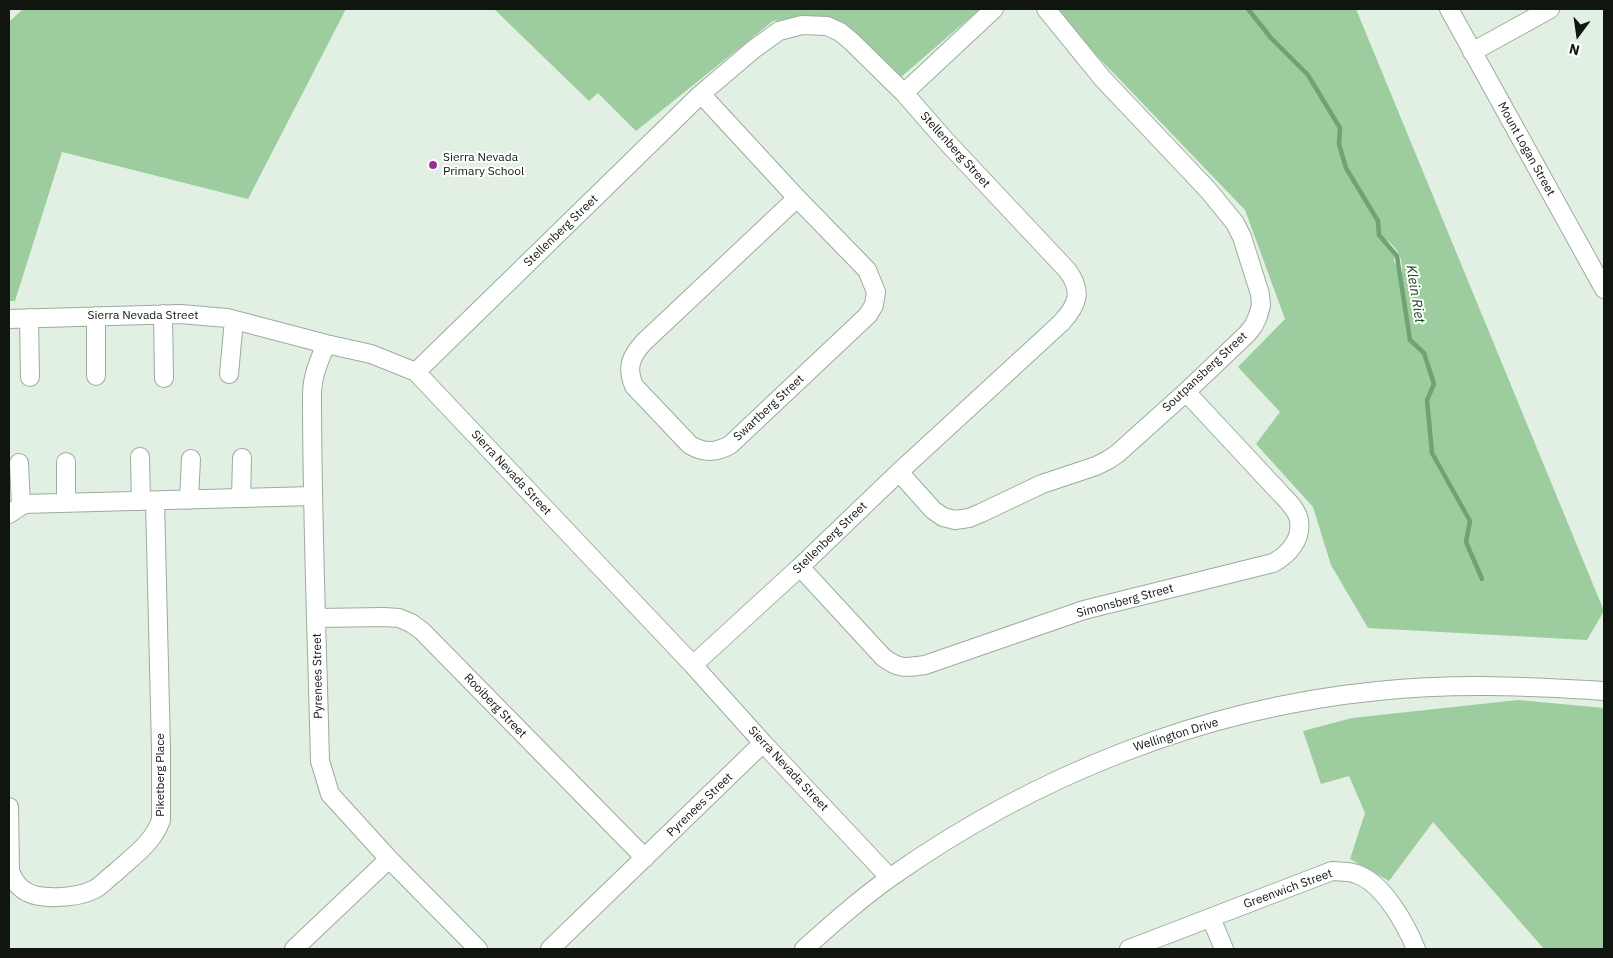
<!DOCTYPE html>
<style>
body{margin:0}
#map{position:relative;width:1613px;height:958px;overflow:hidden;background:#e1f0e2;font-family:"IBM Plex Sans",sans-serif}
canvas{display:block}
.frame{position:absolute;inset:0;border:10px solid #101510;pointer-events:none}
.north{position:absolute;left:1553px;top:10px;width:50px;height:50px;-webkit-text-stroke:4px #fff;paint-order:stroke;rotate:194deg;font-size:14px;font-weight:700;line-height:20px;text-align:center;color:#101510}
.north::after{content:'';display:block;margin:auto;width:18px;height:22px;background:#101510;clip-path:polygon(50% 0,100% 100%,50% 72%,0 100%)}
</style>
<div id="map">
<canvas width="1613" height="958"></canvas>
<div class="frame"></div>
<div class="north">N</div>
</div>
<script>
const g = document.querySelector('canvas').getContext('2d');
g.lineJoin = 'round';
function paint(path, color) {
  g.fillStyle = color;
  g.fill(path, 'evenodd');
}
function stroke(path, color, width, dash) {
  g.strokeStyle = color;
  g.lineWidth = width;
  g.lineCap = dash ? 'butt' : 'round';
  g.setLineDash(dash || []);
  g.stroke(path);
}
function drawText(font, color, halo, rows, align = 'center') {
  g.font = font + ' "IBM Plex Sans",sans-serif';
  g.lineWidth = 4;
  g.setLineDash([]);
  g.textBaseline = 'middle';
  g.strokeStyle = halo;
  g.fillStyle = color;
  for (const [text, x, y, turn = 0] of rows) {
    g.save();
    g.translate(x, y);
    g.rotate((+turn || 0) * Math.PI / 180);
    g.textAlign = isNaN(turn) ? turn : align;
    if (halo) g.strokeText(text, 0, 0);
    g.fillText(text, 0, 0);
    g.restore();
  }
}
paint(new Path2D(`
 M23,9H346L248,199L62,152L15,301H9V22Z
 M494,9H980L901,77L829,17L773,21L636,131L598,93L589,101Z
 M1052,9H1356L1604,611L1587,640L1368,628L1331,565L1313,507L1256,444L1280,412L1238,367L1285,319L1245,210ZM1383,238C1400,248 1405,262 1401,282L1398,269L1394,261L1395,257L1389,249V245L1383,241Z
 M1518,700L1604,708V949H1544L1433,822L1389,881L1350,859L1365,813L1349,776L1321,784L1303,731L1352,718Z`), '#9dcd9e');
stroke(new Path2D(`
 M1248,9L1271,38L1308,75L1340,128L1339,144L1346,168L1378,221L1379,235L1397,256L1410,340L1424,353L1434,384L1427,400L1432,453L1470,521L1466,542L1482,579`), '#71a273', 4.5);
const minor = new Path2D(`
 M1449,9L1604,289
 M1472,52L1550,9
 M904,93L994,9
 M701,94L797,198L867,270L876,292L874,305L868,315L730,445C715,453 704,453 690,445L634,386C626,367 631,356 644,342L797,198
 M163,314L164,378
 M29,318L30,377
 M9,319L180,314L227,318L326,344L371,354L416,372L693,665L763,743L890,878
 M326,344C319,361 312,376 312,395C312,517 317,639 320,761L330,794L389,859L478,949
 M416,372L701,94L754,49L779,31L802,25L827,26L840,32L851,41L904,93L945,140L1067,270C1083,291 1078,305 1061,323L899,472L800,567L693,665
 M229,374L234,320
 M96,376V316
 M140,457L141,501
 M66,462V503
 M19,463L21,506
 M899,472L933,510L943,517L955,520L969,518L981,513L1042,484L1096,466L1108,460L1117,454L1186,392L1247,334L1254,325L1258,316L1261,305L1260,294L1242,237L1235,223L1208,190L1103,79L1046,9
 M241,498L242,458
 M189,500L191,459
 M9,514L24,504L312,496
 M800,567L883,657C898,669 906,668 925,665L1084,610L1273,563C1288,555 1302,540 1299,521C1298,511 1288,501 1281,494L1186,392
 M317,618L384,617L399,618L411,623L422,631L645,858
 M9,807L10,872C13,878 16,884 21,888C36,902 78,898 95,889C102,885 109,877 116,872C133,856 153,843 161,820V748L155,501
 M1211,918L1224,949
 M294,949L389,859
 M550,949L763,743
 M804,949C832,924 860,899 891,877C1034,776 1203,708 1378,691C1454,683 1529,686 1604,691
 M1129,949L1332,871C1340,872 1349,871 1356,874C1383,882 1406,925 1416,949`);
stroke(minor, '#9dab9d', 20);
stroke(minor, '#fff', 18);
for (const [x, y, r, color] of [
 [433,165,5,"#933299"]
]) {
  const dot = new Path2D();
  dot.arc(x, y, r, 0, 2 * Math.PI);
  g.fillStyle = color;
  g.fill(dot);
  stroke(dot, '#fff', 2);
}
drawText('12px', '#101510', '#fff', [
 ["Mount Logan Street",1526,149,61],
 ["Stellenberg Street",955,150,48],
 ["Stellenberg Street",561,231,-44],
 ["Sierra Nevada Street",143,316],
 ["Soutpansberg Street",1205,372,-43],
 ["Swartberg Street",769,408,-43],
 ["Sierra Nevada Street",511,473,47],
 ["Stellenberg Street",830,538,-44],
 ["Simonsberg Street",1125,601,-15],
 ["Pyrenees Street",318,676,-91],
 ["Rooiberg Street",495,706,46],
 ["Wellington Drive",1176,735,-17],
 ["Sierra Nevada Street",788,769,47],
 ["Piketberg Place",161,775,-90],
 ["Pyrenees Street",700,805,-44],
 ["Greenwich Street",1288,889,-20]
]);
drawText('12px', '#101510', '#fff', [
 ["Sierra Nevada",443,158],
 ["Primary School",443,172]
], 'left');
drawText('italic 14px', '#0f4518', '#fff', [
 ["Klein Riet",1415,294,81]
]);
</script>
